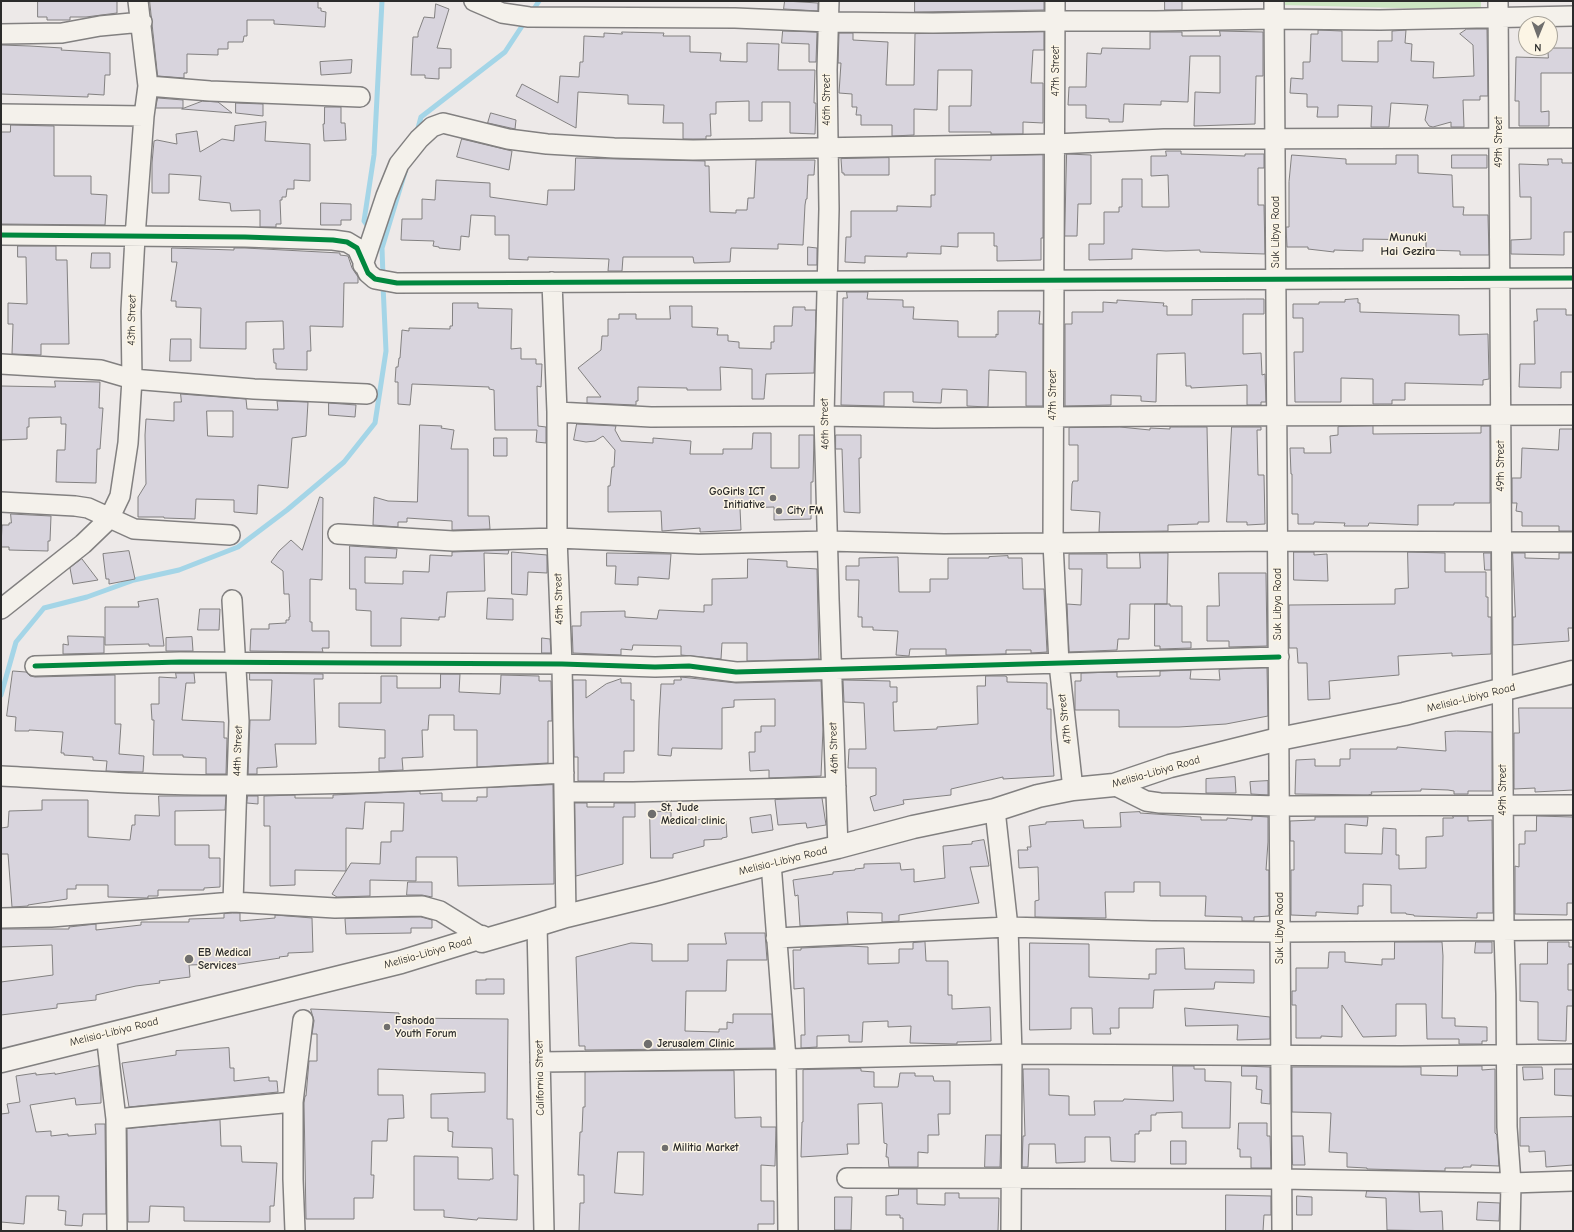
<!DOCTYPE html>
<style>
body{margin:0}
#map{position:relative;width:1574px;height:1232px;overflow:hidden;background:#ede9e8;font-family:"Comic Neue",sans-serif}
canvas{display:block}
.frame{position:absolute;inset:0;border:2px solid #2b2b2b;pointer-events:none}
.north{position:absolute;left:1518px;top:16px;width:40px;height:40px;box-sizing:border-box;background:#fcf5e5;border:1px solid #a8a49b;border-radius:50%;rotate:181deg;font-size:11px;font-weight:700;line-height:16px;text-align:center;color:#2b2b2b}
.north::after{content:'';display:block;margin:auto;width:14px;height:18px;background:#6f6e6d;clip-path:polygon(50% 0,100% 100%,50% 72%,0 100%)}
</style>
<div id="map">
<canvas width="1574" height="1232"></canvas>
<div class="frame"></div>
<div class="north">N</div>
</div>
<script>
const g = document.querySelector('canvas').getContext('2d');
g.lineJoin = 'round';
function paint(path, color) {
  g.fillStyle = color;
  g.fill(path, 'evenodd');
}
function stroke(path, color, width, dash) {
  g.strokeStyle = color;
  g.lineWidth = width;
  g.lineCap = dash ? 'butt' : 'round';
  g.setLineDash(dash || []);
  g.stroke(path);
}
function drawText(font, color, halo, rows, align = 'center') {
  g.font = font + ' "Comic Neue",sans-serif';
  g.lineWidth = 3;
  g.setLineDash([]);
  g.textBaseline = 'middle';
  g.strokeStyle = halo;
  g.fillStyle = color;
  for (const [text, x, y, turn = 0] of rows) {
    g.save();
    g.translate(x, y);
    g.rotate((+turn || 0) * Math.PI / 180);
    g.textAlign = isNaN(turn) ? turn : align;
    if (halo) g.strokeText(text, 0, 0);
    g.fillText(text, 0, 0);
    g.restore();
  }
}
paint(new Path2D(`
 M1281,1H1481V10L1281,5Z`), '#cbe5c1');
stroke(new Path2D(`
 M532,12L539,1
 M417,132L421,117L505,52L526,20
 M370,229L364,221L374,155L382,1
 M383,277L382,248L405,172
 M1,695L16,642L44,608L87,597L134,580L179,570L238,547L287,510L344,462L375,423L386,351L383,285`), '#a4d5e7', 5);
const building = new Path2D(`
 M38,1H117V13L86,17H70V20H47V17H38Z
 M150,1H318V8H321V11L326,12L325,27L274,24V20H247V36H244L243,42H228V49H218V55L187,54V73H184V78L158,76Z
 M785,1L818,3V11L784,9Z
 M915,1H1044V10L915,12Z
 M1165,1H1182V10H1165Z
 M436,4L449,9L437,48L451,49V68H439V79L425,78V75H411L413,37H418V33L424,17L434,18Z
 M1467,29H1487L1488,96H1480V100H1463L1464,127H1451V122L1433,127L1429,126L1425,120L1428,105L1391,103L1389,127H1371L1372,106L1338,105V117H1317L1318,107H1307V94L1290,93L1291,78L1303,79V62H1310L1311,34H1318V30L1342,31V61L1378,62V41H1392V31L1406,30L1405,43L1412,44L1411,61L1434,62L1433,78L1474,76L1473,45L1460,34Z
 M783,31L817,32L816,62H809V44L782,43Z
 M1220,31L1263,32V76H1256L1255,124L1194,126L1195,92L1220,93V56H1190L1188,102L1161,101V105L1124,104L1123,122H1109V119L1086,118V105H1068L1069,87H1086L1087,53L1101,54L1102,48L1150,49V32H1182V36H1220Z
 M622,32L664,33L663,36H690V52L721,53L720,61L747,62V43L779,44L778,70H815L814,103H816L815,134L790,133V102H762V121H749V101L716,102V114H710L711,136H706V139H683V123H663L664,105L628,104V95L578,92L576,128L516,96L522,84L558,103L560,76L579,77L580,62H583L584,36L604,37V33L622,34Z
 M1044,32V50H1033L1031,83H1043V123L1023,122V134H991V132H949V106H971L972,70H938L937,110L914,109V135L892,136V125H861V115H856L857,107H852V94L839,93L841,63H838L839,33H853V40L888,42L886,85H914L915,34Z
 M1,45L30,46L62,48L61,50L110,53V75H105L104,95L88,94V97L1,94Z
 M1548,48H1573V73H1541V112L1549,111V126H1519V101H1515L1516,57L1548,58Z
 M352,60L351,73L321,75L320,62Z
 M158,98L183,100V108H156Z
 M203,101L218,102L232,113L182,109Z
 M236,103L263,104V116L236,113Z
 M325,107H341V123H345L346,140L324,141L323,124H324Z
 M491,113L516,120L515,129L488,123Z
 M266,122L265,141L310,144V181L294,180V189H287L286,197H282V200H280L281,224H276V227H260V210L231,211L230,203L199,200L201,176L169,174V193H152V163L154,141L157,140L177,144L176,134L197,131L200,152L222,139L234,141L235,126Z
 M11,125L54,126V176H91V194L107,195L105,225L1,224V132H10Z
 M462,139L512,151L509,170L457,157Z
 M1166,151H1181V154L1216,155L1245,156V154H1264V168H1258V205H1264L1265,254L1200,252V250L1166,251L1132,249V259L1089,260V244H1104V212H1119V207H1122V179H1142V207H1169L1168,175L1151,176V156H1166Z
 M1067,154L1091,155V204H1078L1077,236H1065Z
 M1043,155V238H1041V260L997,261V246H994V233H958V247L941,246V254L907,253V257L865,256V263L845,262L846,237H851V211H897V206L931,207V195H935V159L991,160V156Z
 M1292,155L1346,159V164H1396V155H1418V173L1452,175L1453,207H1464L1463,215H1488L1489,255H1460V251L1426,250V240L1363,239V251L1334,250V252L1308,249V247H1287L1286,227H1289V182Z
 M1452,155H1487V168H1452Z
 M576,158L705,161V166H709L710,212L736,213V210H747L748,198H754L756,160H815L814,175H808L807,199H806L805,205L803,245L778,244V249L731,248L730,262L694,263L693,257H623L622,271H608L609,259L528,257V260L509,259V235H495V216L471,215L469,237L461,236L460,250L439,248V247L433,246L434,241L401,240L402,219H422V199L435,200L436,180L490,183V197L547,205L548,190H574Z
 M889,158V175H844V173H842L841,159Z
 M1548,159H1562V163H1573V232H1564V255L1511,254V240L1531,239V197H1520L1519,164L1548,165Z
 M321,203L351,204V220H341V225H321Z
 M18,246H56V260H67L69,344H41V355L12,354L13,324H8V303L27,304L26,257H18Z
 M808,247L817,248V265H808Z
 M172,248L234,250V248H245L340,253V255L348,256L352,268L358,277V283H344L343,327L310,326L311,351H307V370L276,369V363H274L273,349H284L283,321L246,322V349L200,348L201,308L176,307V301H171L177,262H172Z
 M92,253H110V268H91Z
 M847,292H868L867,299L903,300V307H914L913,319L958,321V337H996V334L998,335V311H1040L1039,324H1043V406H1026V372L989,370L988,407L967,406V390L942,389L941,403L913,402V392H884V406L841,405L843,298H847Z
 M1246,299H1264V314H1243V354L1261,353L1262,375L1265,374L1266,402H1261V405H1247V385L1191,388V386H1186L1185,353L1157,354L1156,402L1141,401V396L1111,395V405L1065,406V324H1072V312H1103V302L1117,303V300L1164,303L1163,306H1167V315H1192V300Z
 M1358,299V303H1360V312L1459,315V335L1488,334L1489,379L1483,380V385L1405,383V400H1392V404H1373V379L1341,378V402H1295L1294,352H1303V318H1293V304H1319V302H1345V300Z
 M453,303H478V308L512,309L511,349L521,348V359H536V364H542L541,387L537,386L538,426L546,427V443L536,442L537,430H495L494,390L489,389V387L412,384L410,405L398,404V382H395L396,367H398L399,358H400L402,330L409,331V328L450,329V326H452Z
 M670,306H692V327L718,328L717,335H728V341L739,342V348L771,349V342H774V326H792L793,307H805V310H816L814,373L766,374L764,399H752V369L720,367L721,390H687V388L638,387V401H636V405L587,403V397H601L578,368L601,350L602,336H608V319H619V314H636V319H670Z
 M1537,309H1566V315H1573V372H1561V388L1519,387L1520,364H1535L1534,321H1537Z
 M171,339H191V361H170Z
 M55,381L100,382L99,408H103L100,449H97L96,483L56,482L57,450H65L66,424H61V417L29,418V427H27V439L1,440V386L55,387Z
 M181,394L246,399L247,409L278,410L277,401L308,402L306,436L292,438L288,488L258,485L257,514L234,512V500L196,499L195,519L164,518V517H138V497L146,484L145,435L146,419L174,421V402H181ZM207,411H233V437L208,436Z
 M329,403L356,405L355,417L329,415Z
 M577,424L616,426L615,430L621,441L653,443V438L691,441L690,454H723V449H752L753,433H771V468H799V435H814L813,482H811V519L774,520V507L740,508L741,530L700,532V528L662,531L661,511L608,512V486H610L612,467H614L615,450L603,436L595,441L586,442L574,440Z
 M420,425L442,426L441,428L454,430L451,449H468V516H489L490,529L452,530V521L407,518V522H398V527L373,525L374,497L388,501L417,502Z
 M1373,426V434L1481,433V426H1490V503H1454V505H1418V525L1369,523L1368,526H1344L1345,523L1314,522V524H1298V514H1292V474H1291L1290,448H1304V453H1331L1330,436L1338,435V427Z
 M1120,427L1150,430V428L1170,429V427H1207L1209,522H1198V524L1168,525V531L1099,532L1100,512L1071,510L1072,484L1073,481H1078V445H1069V428Z
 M1232,427H1261V430H1257L1258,475H1264L1265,524L1247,525V522H1227Z
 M1560,429H1573V531H1559V526H1522V512L1516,511L1517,503H1512V478H1521L1522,448L1558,450Z
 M836,435H861V458H859L860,513L844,512L842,449H836Z
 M494,438H507V456H494Z
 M320,497L323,498L322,580L310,579V622H312V631H329V648H322L323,652L250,651L251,629H269V624L286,623V620H289V617H290L289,594H284L283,571L271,562L279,551L291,540L302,550Z
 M11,514L51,516L50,541H48V551L9,550V547H1L2,525H9V523H11Z
 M350,546L397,549L396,558L365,557V583L403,584V571L429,572L430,555L452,556V552L509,550L508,554L484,553L485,591L447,592L445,617H439V620L401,618V646H371V611L356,610V589H350Z
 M129,551L135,579L109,584V579H106L103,554Z
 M512,552L547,555V573L528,572L527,595L512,594Z
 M1294,552H1314V555L1327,554L1328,581L1294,580Z
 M1408,552L1445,553V572H1486V597H1488V617H1491V654L1452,656V653L1398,656L1399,675L1329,681L1330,699L1308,700L1307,663H1298L1297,648H1289V605L1395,604V589L1408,588Z
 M607,553L671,554L669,579L638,577V585L615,584L616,566H607Z
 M1140,553H1168L1167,604H1130L1129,639H1118L1117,650L1069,652L1067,604L1081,605L1082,569H1069V554H1107V568H1140Z
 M1484,553H1491V570H1485Z
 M1513,553H1525V558L1559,559V553H1573V628H1568L1569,641L1513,645V617H1515Z
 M1008,556V558H1022L1023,589H1044L1047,652L1031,653V650H1006V654L946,655V649H910L909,656L896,655L898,631L873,630V627H862V617H858L859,580H846V566H859V558L898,557L899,592H930V579H948V558H989V557Z
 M82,559L98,580L73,584L70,568Z
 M748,559L787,561V567L817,569L819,659L747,661V643H722L721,659L681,655V646L633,645L632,650L621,649V655L573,653L572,626H581V612L625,611V617L657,619L659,610L704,612V605H712V579L747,578Z
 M1219,573H1266L1267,646L1229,647V641H1207V606H1219Z
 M488,598L513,599V620L487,619Z
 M158,599L164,646H149V644L105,645V607H139L138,602Z
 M1155,604H1170V606H1182V642H1191V648L1160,649V646H1155Z
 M200,609H220L219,630H198Z
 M68,636L104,637V653L63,654V644L68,645Z
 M192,637L193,651H166V638Z
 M542,638L550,639L551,653H542Z
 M1267,668L1268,716L1226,724L1179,727H1119V710H1075V681H1081V673L1117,672V677L1160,676V671L1191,670L1190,679L1220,680L1219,670Z
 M13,671L26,672L30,676L35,677L115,675V724H121L119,754L144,756L143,772L106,771L107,761L93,760V757L64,755V753H61L63,732L29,730V731H15L16,717L7,716Z
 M176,673H194L195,683H186L182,720L224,722V738H227L226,774H206V758L183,757V755H153L154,720H152L151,704H159V677L176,678Z
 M250,673L323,674V679H314L316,744H275L277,767L257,768V774H248L250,720H270L272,680H250Z
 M441,674H460L459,692L500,694L501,675L539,676V681H551L552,721H548V763L477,767V730H454V715H429L428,730H422L423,757L402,758L403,770L379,771V758H385V730L339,727V703H381V676H397V688H440Z
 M986,676H1005L1007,677V682L1047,683V709H1051V738L1054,776L1003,779V777L951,789V795L903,800L904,804L874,811L870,797L876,795V768H848L849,749H866L864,703L844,702L843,680L890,681V687H897V702H893L894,731L937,729V727L978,724L977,686H985Z
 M681,677L736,683L821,681L823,729L821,776L769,778V770L750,771L749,752H755V732H761V726H775V699L734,700V707L722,708V749L672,748L671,756L658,755L659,720L661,684H674V680H681Z
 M621,679V683H631V700H634V751H624V773H604V781H578V757H574L573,680H586V698L606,684Z
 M1519,708H1573V790L1535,792V788L1514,789V733H1519Z
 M1457,731L1492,732V791H1468V794H1454V791L1448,790L1421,789V791L1371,792L1372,794L1368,795L1295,794L1296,760L1315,759V766H1340V759H1350V749H1397V747L1446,751L1445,732Z
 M1235,777L1236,793H1206V779Z
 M1268,781V795L1251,794L1250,782Z
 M553,785L554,884L458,886L457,857H416V881L370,880V896L337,897L332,894L351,863L380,864L381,842H391V831H403L404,803L365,802L363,829L346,828V871L295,870V885L270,886V826H264V796L295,795V798H333V795L420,791V794L442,793V801H477V797H487V788Z
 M159,796H226L225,810L175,811V845H209V858H220V887L204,888V890H158V896H148V898L108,897V885H76V889H67V899L28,905V906L12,907L8,854H1V828L8,827L9,811L42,810V800H88V837L130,840L132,825H135V815L159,816Z
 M248,796H258V804L247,803Z
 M822,798L826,825L807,828L806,823L778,825L775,800Z
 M575,803H587V807H614V803H635V817H623V864L576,876Z
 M650,811L671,812V824L702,819V823L726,821L727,837L722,838V839L704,840V846L673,854V858H651Z
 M1140,812V813L1201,817V820H1227V818L1252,820V816L1268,817V842L1266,870H1269V916L1254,917V921H1242V917L1205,916L1206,896H1160V882H1134V892H1105L1106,918L1035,917V901L1039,900L1038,867L1019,868L1018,850H1028L1027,847H1031L1029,826L1046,824V822L1083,820L1084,828L1121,827L1120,813Z
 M771,815L773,830L752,833L750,818Z
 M1453,816H1468V821L1492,820L1493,913H1477V918L1414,916V915L1406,914V913H1391V885L1363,884V906H1358V914L1316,912V916L1291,915V870H1294V841H1290V821L1315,820V817H1368L1367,826L1345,824V853L1382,854L1383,828L1396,829V855H1399V869L1426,868V837L1443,836V818H1453Z
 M1537,816L1573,817V903H1567V915L1515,914V866L1519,867V844H1525V831H1536Z
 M984,840L989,866L970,867L979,903L899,915V921L882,922V913L847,912L848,924L800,926L798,895L795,896L793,880L833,874V872L855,870V869L864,868V864L900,863L901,870L914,869V882L945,878L943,846L972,844V842Z
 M408,882H432V897L422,895H407Z
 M233,913H240V921L275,918V915L312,918L313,952L288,953V956L279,957L280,958L220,967L219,964L189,965L190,977L159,981L160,983L136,986L96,995V1000L57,1004V1008L1,1015V982L53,975L52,945L1,947V929H69V927L96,924V930L141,925V922H189V919L224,918V914Z
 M421,917L432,920V928H411V933L346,934L345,919Z
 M725,933H765L767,960H727L726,991H686L685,1031L719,1032V1029H727V1022L733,1023V1014H772L774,1048L585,1050V1046H579L576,957L631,943L652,944V961H688V944H726Z
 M925,942L926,961H948V995H952V1009L990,1007L991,1041L957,1042V1044L910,1043L911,1026L888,1027V1021L863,1022L862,1042H849V1035L817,1036V1047L801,1048V1035H805L804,988L794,989L793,950H801V948L849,946L868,947V964L899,963V949H913V943Z
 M1395,942H1442L1443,956L1442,1018H1455V1026L1487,1027V1041H1482V1044H1459V1039H1427L1426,1004H1396V1036L1363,1037L1342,1005V1037L1321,1036V1038H1296V1005H1292V991H1296V968H1328L1329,952H1345V962L1382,965V959H1394Z
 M1476,942H1492V953H1475Z
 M1548,942H1569V947H1573V964H1568V990H1573V1006H1567L1566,1041L1538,1040V1002L1520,1001V964H1547Z
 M1030,943L1089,944V977L1149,979V974H1156V949L1184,948L1185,969L1254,970V983L1215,982L1214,989L1154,990L1153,1008H1119V1028H1110L1111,1034H1093L1092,1008H1071V1029L1030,1030Z
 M486,979H504V994H476V980H486Z
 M1185,1008L1270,1017V1039L1237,1040L1238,1025L1186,1026Z
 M311,1009L399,1013V1018L508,1019L507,1119H513L514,1175H518L517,1220L478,1218L477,1220L444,1217V1210H414V1156L458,1157V1179L490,1180V1179H493L492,1148L452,1147L453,1132L448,1131V1118H431V1094L485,1092V1073L378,1069V1095H403L404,1118L388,1119L387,1141H372L371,1175H374L373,1198H354V1219H306L304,1103L305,1096H306L309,1061H317V1034H312L314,1021Z
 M229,1048L230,1068H234V1081L269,1077V1081H277L278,1092L129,1107L122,1063L176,1055V1051Z
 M99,1066L101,1089V1103L76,1105L75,1098L30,1105L36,1132L51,1131V1136L68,1134V1136L96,1134L95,1124H105L106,1214H83L82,1226L65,1225L66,1211L58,1210L59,1196H26L24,1224L1,1222V1114L9,1113L7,1104L20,1102L16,1076L36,1073V1075L55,1073V1074Z
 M1173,1066H1194V1069H1205V1081L1231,1082L1230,1128H1182V1112L1156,1113V1115H1151V1131H1139V1134H1135V1162L1111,1161L1110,1137H1085V1162L1056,1163L1055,1144H1029L1028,1167H1022L1023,1136H1025L1023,1069H1049V1095L1069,1096V1115H1095L1094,1101H1123L1124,1099L1173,1101Z
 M1242,1066L1270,1067V1104L1261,1103L1262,1090L1256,1089L1257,1076H1242Z
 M1458,1066H1482V1070L1495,1069V1133L1497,1135L1499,1166L1471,1165V1167H1463V1168H1445V1171L1367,1169V1168L1347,1167V1153L1329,1152L1331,1113L1292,1112V1067H1421V1075L1457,1076Z
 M1523,1067H1542L1543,1079L1524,1080Z
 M861,1069V1071L874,1072V1087H898L900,1073H915V1076H933L934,1081H950V1114H938L939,1135H928V1153L918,1152V1167H889L888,1157H886L887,1144L884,1143L882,1103L858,1104L859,1144H847L848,1154L801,1157L802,1122H803V1070Z
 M1555,1069H1573V1096L1555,1095Z
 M734,1071L735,1118L761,1117V1127H776L775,1166L761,1165V1201H774V1224H758V1231H579L580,1203H584V1175H578L580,1132H582L583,1107H585V1072ZM618,1152H644L643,1195L615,1193Z
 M1573,1117V1165L1546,1167L1545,1151L1529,1152V1146H1520V1118Z
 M220,1120L221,1146H241L242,1162L277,1163L274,1206H270V1222L184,1221V1207L150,1206L149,1222H128L127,1129Z
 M1239,1123H1267V1136H1270L1271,1168H1251V1157H1240V1149H1238Z
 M986,1135H1001L1000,1167H985Z
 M1292,1136H1303L1305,1165H1293Z
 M1171,1141H1186V1164H1171Z
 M899,1189H917V1204L945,1205V1193H959V1198H999L998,1231H903V1218H900V1215H886V1196L898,1195Z
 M1367,1191L1419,1192L1420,1212L1442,1211L1443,1231L1387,1230L1386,1198L1366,1197Z
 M1226,1195L1271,1196V1215H1264L1263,1231H1226Z
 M1297,1196L1312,1197V1215H1297Z
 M835,1197H852L851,1230H835Z
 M1478,1202L1500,1203L1499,1221L1477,1220Z`);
paint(building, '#d8d4dd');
stroke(building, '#828080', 1);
const street = new Path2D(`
 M474,1L502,13L529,17L735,18L829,22L933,23L1056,21H1156L1274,19L1380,20L1573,16
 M829,1L827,70L829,209L824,416L829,599L838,847
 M1055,1L1053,543L1059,664L1073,789
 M1274,1L1282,1231
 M1498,1L1504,932L1506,994L1507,1127L1511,1183L1510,1231
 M1,34L62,33L100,26L142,22
 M148,86L210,91L360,97
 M1,114L144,116
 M1,235L245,237L333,240L347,242L357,248L368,273L375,279L397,283L1573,278
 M363,265L386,196L399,164L419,139L432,127L443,123L508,139L547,144L614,148L693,150L1055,144L1164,139L1573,138
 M552,282L557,412V538L562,664L566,916
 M1,364L101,370L132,379L254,389L367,394
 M557,412L651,417L824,416L934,418L1163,416L1573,415
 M1,502L75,506L88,508L134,529L230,535
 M338,534L453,541L557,538L699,544L828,541L944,544L1278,541L1573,542
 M232,600L239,721L233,902
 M1,609L83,544L109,519L120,496L128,443L132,379L131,311L135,237L144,116L148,86L138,1
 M35,666L180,662L562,664L655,667L689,666L736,672L1279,657
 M1,776C80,780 158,786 237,785C346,785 455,779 564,773
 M1114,785L1146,801L1160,803L1279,806L1573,805
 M564,792H633L836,787
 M995,810L1008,927L1012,1054L1011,1231
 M771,863L786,1059L788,1231
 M1,918L51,917L233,902L335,908L422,906L440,911L482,937
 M537,925L544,1231
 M776,938L1008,927L1152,931L1280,932L1573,930
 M106,1034L116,1119L117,1231
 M540,1062L786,1059L1012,1054L1401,1056L1573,1054
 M116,1119L293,1102
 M847,1178L1281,1179L1511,1183L1573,1181
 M295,1231L293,1179V1102L303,1020`);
const secondary = new Path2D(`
 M1,1061L401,962L482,937V941L537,925L566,916L660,893L798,856L838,847L913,827L995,810L1038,796L1073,789L1114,785L1170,766L1279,739L1404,714L1573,672`);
stroke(street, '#828080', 22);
stroke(secondary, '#828080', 25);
stroke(street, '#f4f1eb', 19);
stroke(secondary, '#f4f1eb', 22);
stroke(new Path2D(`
 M1,235L245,237L333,240L347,242L357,248L368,273L375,279L397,283L1573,278
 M35,666L180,662L562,664L655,667L689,666L736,672L1279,657`), '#00873e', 5);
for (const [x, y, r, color] of [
 [773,498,4,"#6f6e6d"],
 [779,511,4,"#6f6e6d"],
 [652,814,5,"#6f6e6d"],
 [189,959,5,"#6f6e6d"],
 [387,1027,4,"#6f6e6d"],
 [648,1044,5,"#6f6e6d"],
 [665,1148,4,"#6f6e6d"]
]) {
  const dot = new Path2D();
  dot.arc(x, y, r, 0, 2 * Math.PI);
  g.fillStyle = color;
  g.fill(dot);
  stroke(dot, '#fcf5e5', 1.5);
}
drawText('11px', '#2b2b2b', '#fcf5e5', [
 ["47th Street",1056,71,-90],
 ["46th Street",827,100,-90],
 ["49th Street",1499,142,-90],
 ["Suk Libya Road",1276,232,-90],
 ["43th Street",132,320,-89],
 ["47th Street",1053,395,-90],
 ["46th Street",825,424,-91],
 ["49th Street",1501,466,-90],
 ["45th Street",559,599,-92],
 ["Suk Libya Road",1278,604,-90],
 ["Melisia-Libiya Road",1471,698,-14],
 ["47th Street",1065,719,-97],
 ["46th Street",834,748,-92],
 ["44th Street",238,751,-88],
 ["Melisia-Libiya Road",1156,772,-16],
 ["49th Street",1503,790,-90],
 ["Melisia-Libiya Road",783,861,-14],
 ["Suk Libya Road",1280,928,-90],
 ["Melisia-Libiya Road",428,953,-16],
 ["Melisia-Libiya Road",114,1032,-14],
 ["California Street",540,1078,-91]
]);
drawText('bold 11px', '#2b2b2b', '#fcf5e5', [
 ["GoGirls ICT",765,492,"right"],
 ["Initiative",765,505,"right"],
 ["City FM",787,511],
 ["St. Jude",661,808],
 ["Medical clinic",661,821],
 ["EB Medical",198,953],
 ["Services",198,966],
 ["Fashoda",395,1021],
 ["Youth Forum",395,1034],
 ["Jerusalem Clinic",657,1044],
 ["Militia Market",673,1148]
], 'left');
drawText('bold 12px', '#2b2b2b', '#fcf5e5', [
 ["Munuki",1408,238],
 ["Hai Gezira",1408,252]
]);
</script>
